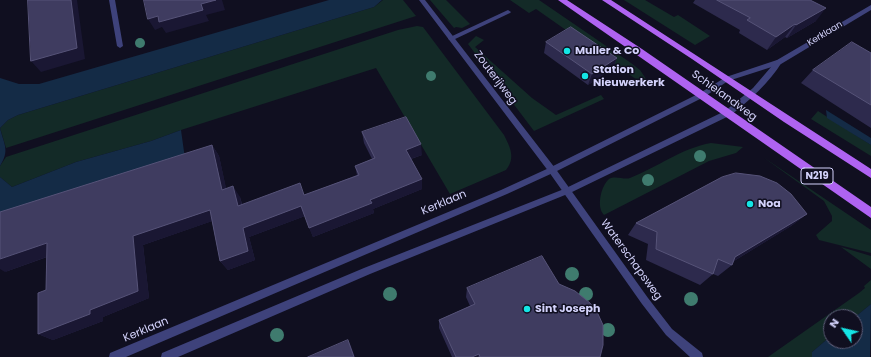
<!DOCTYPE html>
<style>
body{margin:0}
#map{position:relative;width:871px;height:357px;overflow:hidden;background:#100f20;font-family:Poppins,sans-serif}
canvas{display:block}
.north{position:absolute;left:823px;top:309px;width:40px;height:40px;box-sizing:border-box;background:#100f20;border:1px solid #5e5d78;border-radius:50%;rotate:304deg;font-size:11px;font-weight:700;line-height:16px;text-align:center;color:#d3d2fb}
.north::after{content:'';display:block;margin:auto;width:14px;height:18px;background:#14e5e5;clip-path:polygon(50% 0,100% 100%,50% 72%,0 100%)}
</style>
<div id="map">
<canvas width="871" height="357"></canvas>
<div class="north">N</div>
</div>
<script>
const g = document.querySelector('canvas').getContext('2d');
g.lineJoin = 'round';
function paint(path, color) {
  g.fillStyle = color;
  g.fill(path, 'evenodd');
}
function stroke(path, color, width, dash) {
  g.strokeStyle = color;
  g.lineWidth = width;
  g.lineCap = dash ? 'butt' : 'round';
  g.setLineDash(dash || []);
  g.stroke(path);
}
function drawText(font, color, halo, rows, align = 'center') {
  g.font = font + ' Poppins,sans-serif';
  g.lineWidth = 3;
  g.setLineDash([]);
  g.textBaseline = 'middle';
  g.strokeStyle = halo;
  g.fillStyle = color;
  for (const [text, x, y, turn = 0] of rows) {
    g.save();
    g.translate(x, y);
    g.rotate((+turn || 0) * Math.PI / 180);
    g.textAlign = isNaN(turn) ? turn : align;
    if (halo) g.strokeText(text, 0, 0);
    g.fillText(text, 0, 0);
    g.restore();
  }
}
paint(new Path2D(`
 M383,0H403L416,16L6,148L0,128L8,120L18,115L374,7Z
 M430,0H446L470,24L462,28L456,27L454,28Z
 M510,0H539L631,63L640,70L646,79L640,82L536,9L529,13Z
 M624,0H645L674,17L678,15L710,36L695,45Z
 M417,26L423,27L504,135C510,147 516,158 506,170L450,194L376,68L181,130L151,141L76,162L12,187L0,177V166L6,157L398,30Z
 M476,36L484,40L475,47L532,98L556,115L601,95L604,99L534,131L468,44Z
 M818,111L871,145V156L811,119Z
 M711,143L743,147L736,153L709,161L604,215C596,207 601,186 609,179C615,175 624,180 630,178C658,167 682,148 711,143Z
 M763,157L871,230V253L819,240L816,235L832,221V216L824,201Z
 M841,247L871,256V269Z
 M871,280V304L855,317H831V336L812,352V357H768L859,293L865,288L864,286Z`), '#132a27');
paint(new Path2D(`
 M0,0V78L19,84H39L329,0H382L374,7L18,115L8,120L0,128C4,145 10,150 0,166Z
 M826,110L871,138V145L827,118Z
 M181,130L186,166L0,221V174V177L12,187L76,162L151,141Z
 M871,304L870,357H812V352L831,336V341H855V317Z`), '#142b46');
paint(new Path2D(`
 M508,10L511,12L510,13L453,40H449L448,38Z`), '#3e427b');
paint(new Path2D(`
 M109,0H115L123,46L120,48L117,46Z
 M419,0H425L555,168L648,298L672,329L702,353L703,357H690L666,335L642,304L549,172Z
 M871,5V10L781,64L728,81L725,79L726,77L777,60Z`), '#3e427b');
paint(new Path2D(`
 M777,60H781L782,62C769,83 750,100 731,115L570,193L370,274L178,357H161L162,353L364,268L564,189L725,111L753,88Z
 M726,77H728L731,79L704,97L555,172L507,194L126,357H109L110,353L501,190L549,168L700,93Z`), '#3e427b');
paint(new Path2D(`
 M558,0H567L642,49L871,207V218Z
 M602,0H611L871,169V178L784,122L692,59Z`), '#af63f1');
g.fillStyle = '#3f7b6e';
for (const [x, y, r] of [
 [140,43,5],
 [431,76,5],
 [700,156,6],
 [648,180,6],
 [572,274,7],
 [390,294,7],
 [586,294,7],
 [691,299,7],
 [608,330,7],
 [277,335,7]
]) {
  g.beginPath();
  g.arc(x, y, r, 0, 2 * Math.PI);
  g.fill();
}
paint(new Path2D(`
 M695,0H810L816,21L787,38L785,37L767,50L739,33L740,30L693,3Z
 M546,42L617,58L613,68L588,85L544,53Z
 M871,53V128L801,83L813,70Z
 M362,132L422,155L411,159L422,189L373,209L374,213L313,237L305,216L249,237L255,260L228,270L220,261L212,221L143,245L149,298L103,317V321L53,340L38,334L46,290L47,257L5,272L212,145L219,156L226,189L240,197L242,204L305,195L357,175L355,166L372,159L364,143Z
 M807,214L791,226L734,261L732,265L718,276L713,274L700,285L646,260L648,244L628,235L636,223Z
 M467,288L600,357H452L439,328V320L470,306L466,297Z`), '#2d2a4d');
paint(new Path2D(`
 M71,0H77L85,59L41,72L31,61Z
 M216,0H222L225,10L206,15L209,21L166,33L162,27L155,30L148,19Z
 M826,8L816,21L787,38L796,25Z
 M795,24L785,37L767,50L776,37Z
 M617,58L613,68L588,85L592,74Z
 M421,144L422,155L407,160L406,150Z
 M212,145L219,156L229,201L222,190Z
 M422,179V189L373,209L374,213L313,237L309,228L370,200Z
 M233,186L240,197L244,216L238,206Z
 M301,206L305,216L249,237L255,260L228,270L220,261L243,228Z
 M210,210L218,219L143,245L149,298L103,317V321L53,340L38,334L90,310L133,236Z
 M807,214L791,226L729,264L735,257Z
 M47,243L60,252L5,272L0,269V259Z
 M348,340L351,346L355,357H354Z
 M479,354L478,357H472Z`), '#1a1733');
const building = new Path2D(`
 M28,0H71L77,48L31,61Z
 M144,0H216L201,4L203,10L159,22L158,16L148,19Z
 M717,0H810L826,8L796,25L795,24L776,37L747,20L750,18Z
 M571,27L617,58L592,74L546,42Z
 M852,42L871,53V105L813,70Z
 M406,117L421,144L406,150L422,179L370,200L372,203L309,228L301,206L243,228L248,251L220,261L210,210L133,236L138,291L90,310V314L38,334V293L46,290L47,243L0,259V212L212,145L222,190L233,186L238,206L300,183L304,195L359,175L355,166L375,158L362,132Z
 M736,173L760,176L777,183L791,194L807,214L735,257L732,265L718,259L713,274L656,249L657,232L636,223L722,177Z
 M542,256L559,284L575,291L590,303L598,314L603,325V345L600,357H480L479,354L472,357H456L439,320L475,304L467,288Z
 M348,340L354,357H308Z`);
paint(building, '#3f3c60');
stroke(building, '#565378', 1);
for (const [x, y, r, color] of [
 [567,51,4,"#14e5e5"],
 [585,76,4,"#14e5e5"],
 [750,204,4,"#14e5e5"],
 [527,309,4,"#14e5e5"]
]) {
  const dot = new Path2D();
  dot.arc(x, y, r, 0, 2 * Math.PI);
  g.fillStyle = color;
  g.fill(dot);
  stroke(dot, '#100f20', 1.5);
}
drawText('9px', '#d3d2fb', '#100f20', [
 ["Kerklaan",825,34,-31]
]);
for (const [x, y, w] of [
 [817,176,32]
]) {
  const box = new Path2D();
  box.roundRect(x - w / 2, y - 8, w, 16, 3);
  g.fillStyle = '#100f20';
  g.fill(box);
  stroke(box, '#d3d2fb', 1);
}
drawText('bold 10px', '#d3d2fb', null, [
 ["N219",817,176]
]);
drawText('bold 11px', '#d3d2fb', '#100f20', [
 ["Muller & Co",575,51],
 ["Station",593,70],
 ["Nieuwerkerk",593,83],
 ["Noa",758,204],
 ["Sint Joseph",535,309]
], 'left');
drawText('11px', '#d3d2fb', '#100f20', [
 ["Zouterijweg",495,78,53],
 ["Schielandweg",724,96,36],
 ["Kerklaan",444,203,-23],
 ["Waterschapsweg",631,260,54],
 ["Kerklaan",146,330,-23]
]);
</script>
